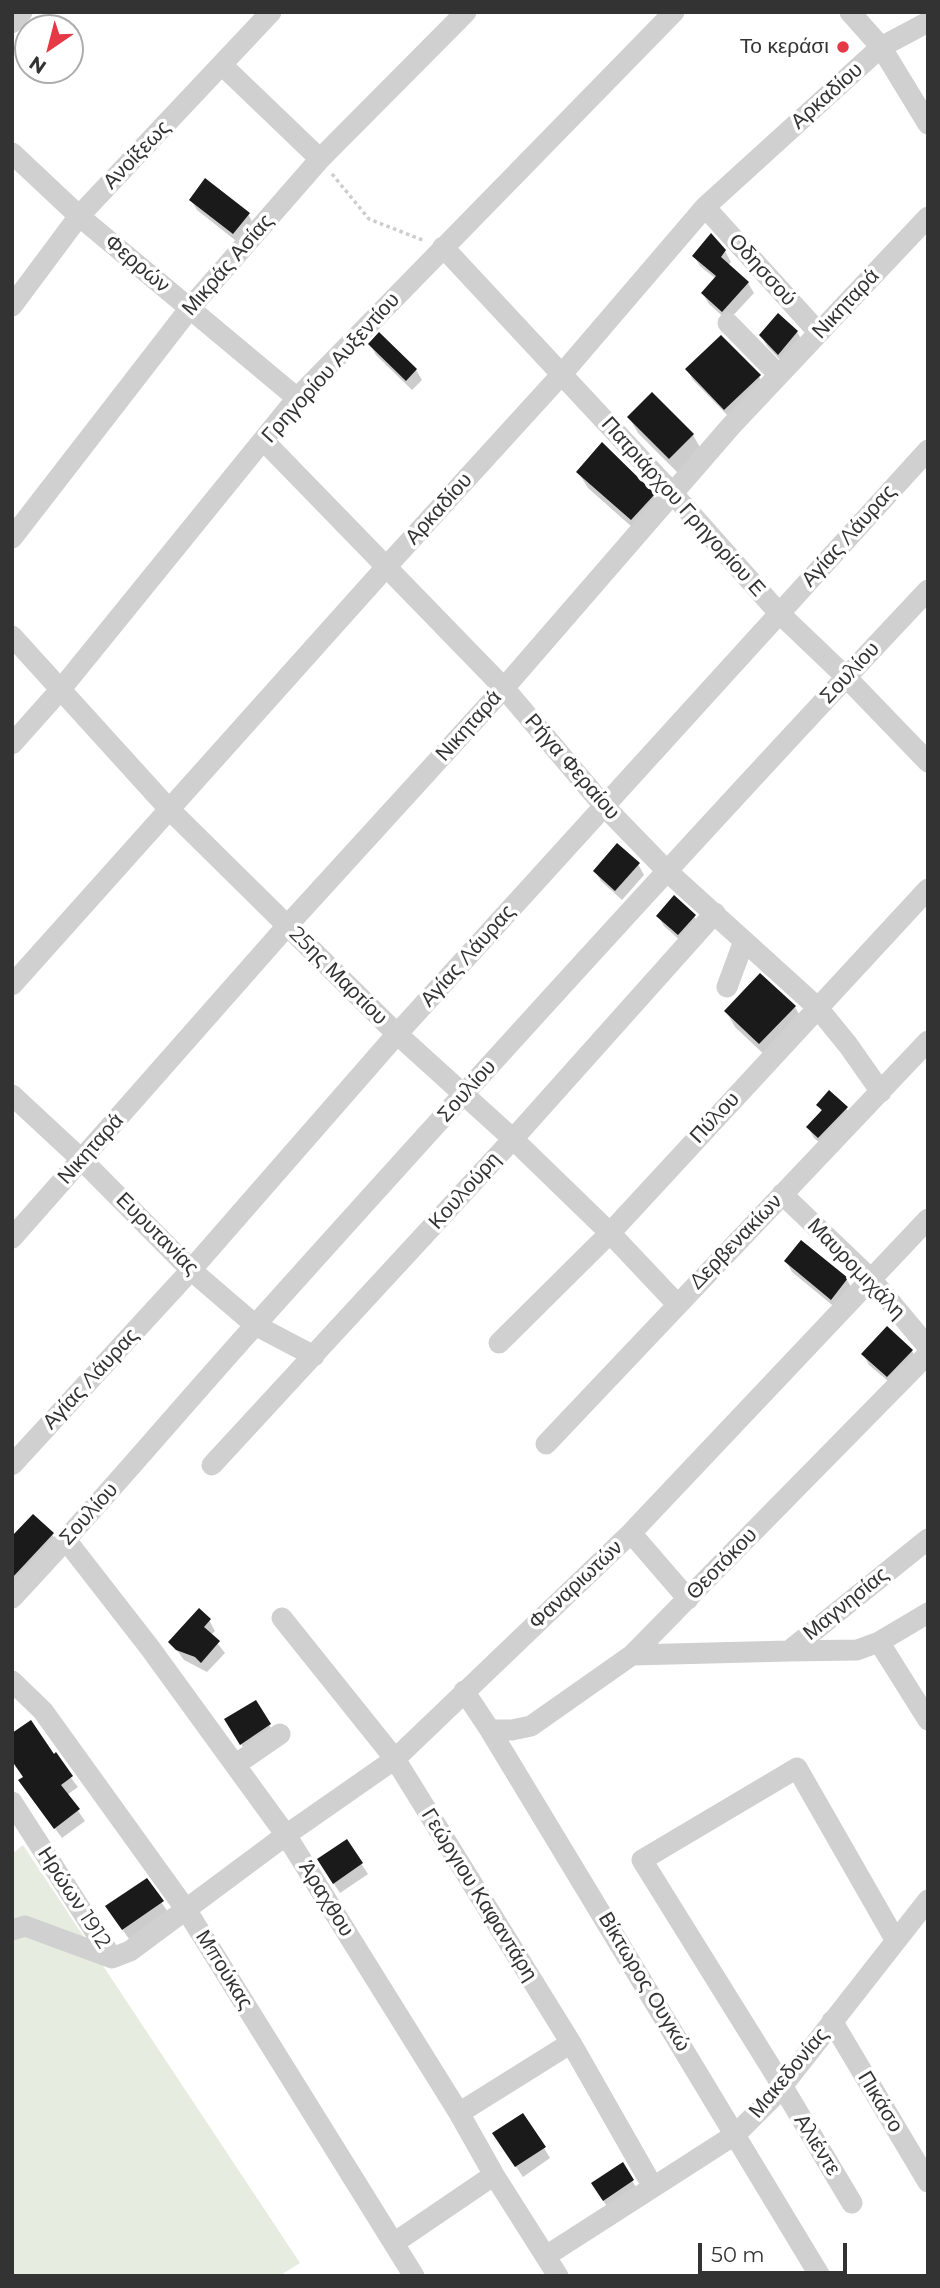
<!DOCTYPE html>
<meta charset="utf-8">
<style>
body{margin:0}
#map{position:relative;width:940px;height:2288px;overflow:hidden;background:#fff;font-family:Montserrat,sans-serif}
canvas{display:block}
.frame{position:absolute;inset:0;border:14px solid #333;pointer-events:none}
.north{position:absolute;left:14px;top:14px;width:70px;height:70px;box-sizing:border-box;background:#fff;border:2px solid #adadad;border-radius:50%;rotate:215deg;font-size:19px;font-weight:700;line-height:28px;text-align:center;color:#333}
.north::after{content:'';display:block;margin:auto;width:24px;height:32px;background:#e63946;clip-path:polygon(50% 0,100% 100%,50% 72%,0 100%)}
.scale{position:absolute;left:698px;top:2243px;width:149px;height:32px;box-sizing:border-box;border:4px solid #333;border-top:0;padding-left:9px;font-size:21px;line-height:24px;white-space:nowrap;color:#333;-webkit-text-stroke:5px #fff;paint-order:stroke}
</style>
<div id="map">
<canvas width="940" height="2288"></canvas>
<div class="frame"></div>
<div class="north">N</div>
<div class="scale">50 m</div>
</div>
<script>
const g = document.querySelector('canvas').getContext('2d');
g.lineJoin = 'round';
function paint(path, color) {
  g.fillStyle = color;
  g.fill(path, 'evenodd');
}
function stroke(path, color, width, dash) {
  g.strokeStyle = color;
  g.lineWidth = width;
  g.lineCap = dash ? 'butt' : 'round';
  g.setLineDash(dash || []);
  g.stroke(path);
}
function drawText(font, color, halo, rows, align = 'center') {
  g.font = font + ' Montserrat,sans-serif';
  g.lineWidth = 7;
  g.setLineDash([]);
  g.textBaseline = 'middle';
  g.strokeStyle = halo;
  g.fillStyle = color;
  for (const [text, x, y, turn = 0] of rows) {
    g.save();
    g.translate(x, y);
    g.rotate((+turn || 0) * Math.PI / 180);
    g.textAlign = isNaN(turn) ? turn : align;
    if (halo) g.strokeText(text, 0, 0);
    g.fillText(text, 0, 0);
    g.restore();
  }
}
paint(new Path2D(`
 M23,1845L300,2263L279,2276H12V1854Z`), '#e6ecdf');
paint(new Path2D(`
 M191,200L248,214L254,225L240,244L197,210Z
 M725,251L731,262L728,265L748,283L754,293L728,321L709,304L703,294L716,279L700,266L694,256Z
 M797,332L803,342L784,364L767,346L761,336Z
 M370,344L416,370L422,380L412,390L376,355Z
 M687,369L759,376L765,387L731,419L693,380Z
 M629,417L693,435L702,451L679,474L638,433Z
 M578,472L653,495L662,511L641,535L588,488Z
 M638,864L644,875L622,900L601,881L595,871Z
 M658,916H694L700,926L684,944L664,926Z
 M795,1007L804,1023L769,1059L735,1027L726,1011Z
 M818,1105L846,1108L852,1118L825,1147L814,1138L808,1127L822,1112Z
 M786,1261L847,1280L853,1290L837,1309L792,1272Z
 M887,1328L912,1351L918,1362L894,1386L869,1365L863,1354Z
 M52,1534L58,1545L12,1593V1538Z
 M209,1620L215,1631L211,1635L225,1653L207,1672L184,1660L171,1642Z
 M256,1702L275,1735L247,1754L227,1720Z
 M54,1756L78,1787L67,1795L85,1821L62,1838L27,1791Z
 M347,1842L368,1874L340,1893L325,1870Z
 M146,1880L168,1912L129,1939L113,1916Z
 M501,2144L544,2148L550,2158L523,2177Z
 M623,2164L638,2191L610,2211L599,2194Z`), '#0003');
paint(new Path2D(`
 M205,178L250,213L233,234L189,200Z
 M711,233L726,250L721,257L749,282L722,312L701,293L716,276L692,256Z
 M778,313L798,331L778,355L759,335Z
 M379,332L417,369L406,381L368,344Z
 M721,335L761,375L724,410L685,369Z
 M652,392L694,434L669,459L627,417Z
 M602,442L655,494L631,520L576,472Z
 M617,843L640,863L615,891L593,871Z
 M674,895L696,915L678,935L656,916Z
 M760,973L796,1006L759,1044L724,1011Z
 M829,1090L848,1107L818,1138L806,1127L822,1110L816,1105Z
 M801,1240L848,1278L831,1300L784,1261Z
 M887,1326L913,1350L887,1377L861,1354Z
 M33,1514L54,1533L12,1578V1536Z
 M199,1608L211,1619L204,1627L220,1641L201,1663L195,1657L176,1650L168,1642Z
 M256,1700L271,1724L240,1745L224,1719Z
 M31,1720L54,1754L56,1752L73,1776L61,1785L80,1809L54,1829L18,1780L23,1777L12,1761V1733Z
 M347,1839L363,1863L333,1884L317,1859Z
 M147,1878L164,1901L122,1930L105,1906Z
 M523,2113L546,2147L515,2167L492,2133Z
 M623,2162L634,2180L603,2201L591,2183Z`), '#1a1a1a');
stroke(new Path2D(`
 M332,174L369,219L425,241`), '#cdcdcd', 3.5, [3.5, 3.5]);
stroke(new Path2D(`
 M850,12L881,47L928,124
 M12,23L22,12
 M222,65L320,159
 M12,153L79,216L297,398
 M705,207L819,333
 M443,247L674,495L779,613L846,677L928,762
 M12,306L79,216L271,12
 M728,323L779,375
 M264,441L504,688L604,806L668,872L817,1007L848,1045L881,1092
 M12,538L190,308L320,159L466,12
 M12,636L169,809L397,1034L513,1139L610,1233L677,1304
 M12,744L61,689L297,398L674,12
 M12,985L387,566L562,374L705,207L881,47L928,22
 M727,987L744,941
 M12,1095L82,1160L191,1270L255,1325L314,1356
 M782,1194L871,1279L928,1347
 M12,1238L287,926L504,688L731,426L928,217
 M499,1343L610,1233L928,889
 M546,1444L928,1041
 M12,1465L191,1270L397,1034L928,450
 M212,1465L513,1139L715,913
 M631,1533L688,1599
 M66,1540L150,1648L286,1835L459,2113L494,2175L558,2276
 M12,1598C97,1508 176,1413 258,1322C479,1076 701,831 928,590
 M282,1618L395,1759L571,2043L653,2187
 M879,1642L928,1720
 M789,1651L857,1650L879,1642L928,1613
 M632,1655L789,1651L928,1539
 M12,1681L43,1711L187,1911L414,2276
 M464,1691L490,1730L820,2276
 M490,1730H512L531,1726L632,1655L928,1354
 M235,1765L280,1734
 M12,1802L112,1958
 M12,1930L25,1926L112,1958L130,1951L286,1835L395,1759L631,1533L928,1219
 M832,2021L928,2182
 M459,2113L571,2043
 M852,2203L775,2074L642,1860L797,1768L896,1941
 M394,2243L494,2175
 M546,2256L736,2134L776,2094L928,1900`), '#d0d0d0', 21);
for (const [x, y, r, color] of [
 [843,47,7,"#e63946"]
]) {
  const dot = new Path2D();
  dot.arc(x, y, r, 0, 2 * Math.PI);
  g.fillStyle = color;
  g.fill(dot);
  stroke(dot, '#fff', 2.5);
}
drawText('21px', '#333', '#fff', [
 ["Το κεράσι",829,47]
], 'right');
drawText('21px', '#333', '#fff', [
 ["Αρκαδίου",827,96,-42],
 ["Ανοίξεως",137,155,-46],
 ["Φερρών",137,264,40],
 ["Μικράς Ασίας",228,265,-49],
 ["Οδησσού",762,270,48],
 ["Νικηταρά",846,304,-47],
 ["Γρηγορίου Αυξεντίου",331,368,-48],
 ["Πατριάρχου Γρηγορίου Ε",683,507,48],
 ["Αρκαδίου",439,509,-48],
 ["Αγίας Λάυρας",849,536,-48],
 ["Σουλίου",850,673,-47],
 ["Νικηταρά",469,726,-48],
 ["Ρήγα Φεραίου",572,767,49],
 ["Αγίας Λάυρας",468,956,-48],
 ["25ης Μαρτίου",338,976,45],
 ["Σουλίου",467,1091,-48],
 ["Πύλου",715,1118,-47],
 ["Νικηταρά",91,1149,-48],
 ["Κουλούρη",465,1191,-48],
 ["Ευρυτανίας",157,1234,45],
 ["Δερβενακίων",736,1242,-46],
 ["Μαυρομιχάλη",856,1269,46],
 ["Αγίας Λάυρας",91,1379,-47],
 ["Σουλίου",89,1514,-48],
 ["Θεοτόκου",722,1564,-46],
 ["Φαναριωτών",576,1585,-43],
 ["Μαγνησίας",846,1604,-39],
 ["Γεώργιου Καφαντάρη",479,1895,58],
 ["Ηρώων 1912",74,1898,57],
 ["Άραχθου",326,1899,58],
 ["Μπούκας",224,1970,58],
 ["Βίκτωρος Ουγκώ",644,1982,59],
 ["Μακεδονίας",789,2073,-50],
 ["Πικάσο",880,2102,59],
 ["Αλιέντε",817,2145,58]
]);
</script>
